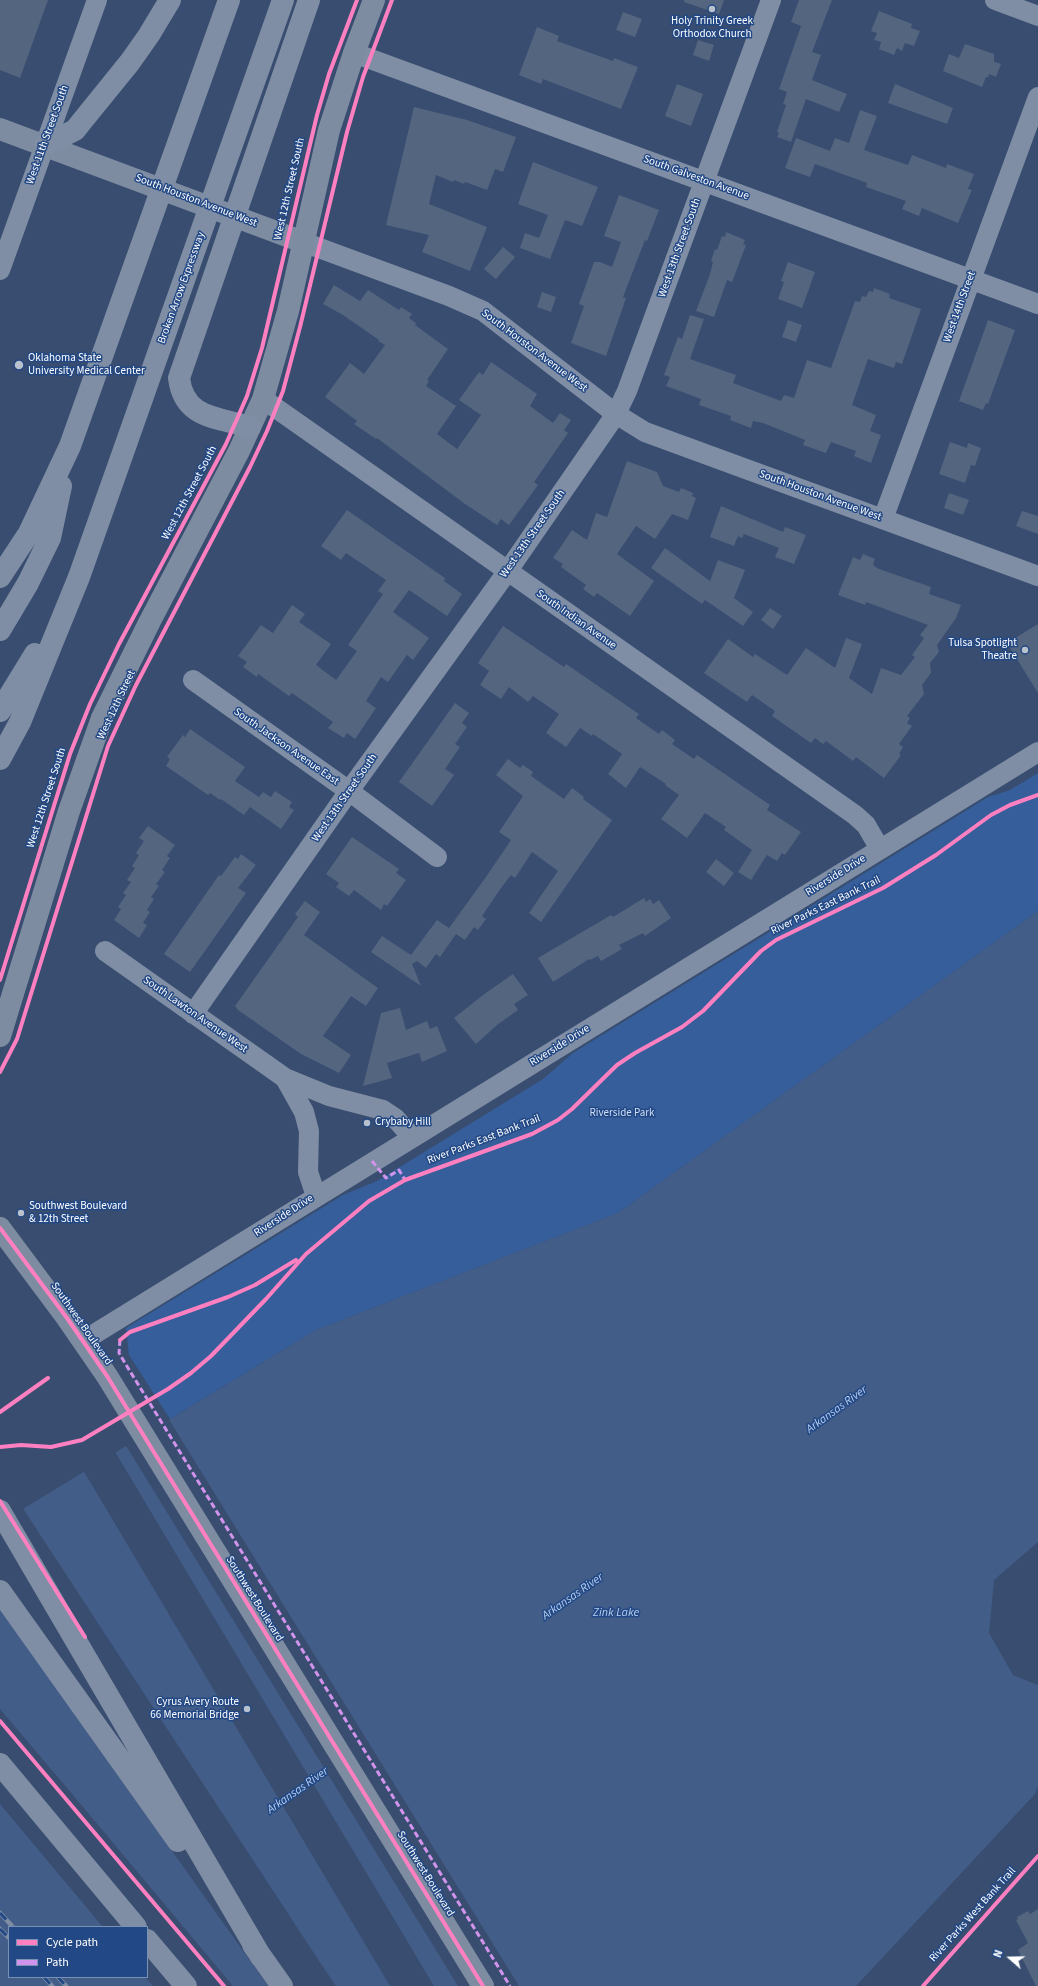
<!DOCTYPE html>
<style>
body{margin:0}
#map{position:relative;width:1038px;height:1986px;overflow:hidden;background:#384d6f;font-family:"Source Sans 3",sans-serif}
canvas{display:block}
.legend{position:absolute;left:8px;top:1926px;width:140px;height:52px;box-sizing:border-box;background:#224885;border:1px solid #7a91b6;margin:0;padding:5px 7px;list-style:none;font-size:12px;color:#fff}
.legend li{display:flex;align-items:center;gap:8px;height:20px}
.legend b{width:20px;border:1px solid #7a91b6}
.north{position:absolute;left:990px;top:1938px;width:40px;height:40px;-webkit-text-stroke:3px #224885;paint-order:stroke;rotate:290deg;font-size:11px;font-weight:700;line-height:16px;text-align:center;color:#fff}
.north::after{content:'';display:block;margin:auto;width:14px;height:18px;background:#fff;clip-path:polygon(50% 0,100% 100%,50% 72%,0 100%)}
</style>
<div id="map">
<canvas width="1038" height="1986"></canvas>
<ul class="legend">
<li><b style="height:5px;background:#ff80c0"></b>Cycle path</li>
<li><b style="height:5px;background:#d193ec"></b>Path</li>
</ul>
<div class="north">N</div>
</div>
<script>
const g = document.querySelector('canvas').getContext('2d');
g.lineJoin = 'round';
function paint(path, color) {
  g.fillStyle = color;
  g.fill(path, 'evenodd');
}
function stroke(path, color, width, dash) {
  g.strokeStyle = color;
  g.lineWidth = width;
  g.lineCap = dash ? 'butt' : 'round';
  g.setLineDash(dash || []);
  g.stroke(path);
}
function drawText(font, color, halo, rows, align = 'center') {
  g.font = font + ' "Source Sans 3",sans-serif';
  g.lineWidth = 3;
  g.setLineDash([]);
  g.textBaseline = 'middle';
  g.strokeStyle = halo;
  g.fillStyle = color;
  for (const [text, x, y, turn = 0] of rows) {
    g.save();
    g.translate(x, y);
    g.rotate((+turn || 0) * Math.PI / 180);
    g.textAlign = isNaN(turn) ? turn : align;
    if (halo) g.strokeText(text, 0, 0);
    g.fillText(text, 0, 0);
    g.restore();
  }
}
paint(new Path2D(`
 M1038,773V911L618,1213L316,1330L170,1419L129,1355L126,1328L343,1195L377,1181L543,1079L573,1053L988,797L1010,790Z`), '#365e9b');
paint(new Path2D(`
 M1038,911V1542L994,1580L989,1633L1013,1675L1038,1685V1786L1035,1794L856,1986H0V1523L316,1330L618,1213ZM9,1927H147V1977H9Z`), '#435d89');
paint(new Path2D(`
 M168,1418L519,1986H458L125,1444Z
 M114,1450L434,1986H390L83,1470Z
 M22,1507L321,1964L336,1986H268L0,1609V1520Z
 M0,1709L73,1795L233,1986H153L145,1977H147V1927H103L0,1804Z`), '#384d6f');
paint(new Path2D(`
 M0,0H48L20,78L0,70Z
 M684,0H724L719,14L684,2Z
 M799,0H832L812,52L821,55L812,80L847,94L839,112L806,99L791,142L777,137L779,133L777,132L786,105L783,104L787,92L779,89L801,26L791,22Z
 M879,11L912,24L911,28L920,31L914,46L905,43L902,51L897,48L894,55L879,49L881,42L874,40L877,33L871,31Z
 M623,12L642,19L635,37L616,30Z
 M537,27L559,36L557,41L613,61L614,58L638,67L621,109L543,79L541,84L519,75Z
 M698,40L714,45L709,61L693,55Z
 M965,44L994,54V62L1001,64L996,77L989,74L988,77H986L982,87L943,71L949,54L959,58Z
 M677,84L703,94L691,126L665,116Z
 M895,84L953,108L947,124L888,103Z
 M414,107L467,120L516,137L503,172L495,169L487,190L465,182L464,184L454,180L453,182L436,175L429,204L487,227L470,271L422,252L429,235L386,225Z
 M860,110L877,116L864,150L908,165L912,155L946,168L947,164L974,174L968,189L972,190L958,223L922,208L919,216L902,209L906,201L866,187L867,183L815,164L810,177L785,168L796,138L830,151L835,138L849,143Z
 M533,162L598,187L582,226L565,220L550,259L520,248L525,233L539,238L548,215L518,204Z
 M619,195L659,210L647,241L645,240L623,297L626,298L606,356L571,343L584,306L579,304L594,262H600L612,267L621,242L604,236Z
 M726,232L745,240L743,244L746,245L732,282L727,280L714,317L696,311L710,274L713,262L711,261L715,249L717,250L722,236L725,237Z
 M503,247L515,257L496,279L484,269Z
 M788,262L815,272L802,308L778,299L784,282L781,281Z
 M334,285L360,301L368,290L399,310L401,307L412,314L409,318L416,323L415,325L448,349L427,380L429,381L426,386L456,406L437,434L457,449L481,415L459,400L479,372L483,375L491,362L537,394L530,406L553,423L560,413L571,420L564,430L568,433L534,482L538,485L509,525L501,519L497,525L465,504L377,438L376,439L354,424L357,421L325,397L350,363L364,374L385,345L378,341L379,340L343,315L323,304Z
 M874,288L890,294L889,298L921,309L902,364L896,362L894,368L868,359L852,405L876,415L870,431L881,435L871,463L854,456L856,451L831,442L826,453L803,445L805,440L763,423L753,421L751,428L730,420L731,416L699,405L701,399L666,386L670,377L664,375L678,337L682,339L690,315L704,319L690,359L736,375L733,383L781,401L784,395L794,398L807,360L831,368L855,301L860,302L862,296L866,297L869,291L873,292Z
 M542,292L556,297L551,312L537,307Z
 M788,320L802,325L796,342L782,337Z
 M988,320L1015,330L988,404L986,403L983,410L959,401Z
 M950,442L967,448L968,443L981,448L975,466L971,465L965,483L939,474Z
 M627,461L657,472L663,486L679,492L681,488L693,493L692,496L696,498L688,520L672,514L655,539L636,526L617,554L654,581L630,616L597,593L594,597L583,589L586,585L561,567L563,564L553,558L572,530L587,540L596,513L607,517Z
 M949,493L969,500L963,515L944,508Z
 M721,506L783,532L785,527L806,535L794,564L775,557L779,548L744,534L742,538L738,536L734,546L710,537Z
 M347,510L445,578L444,581L462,594L447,616L409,590L393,612L429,638L413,660L407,655L388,682L381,677L366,701L376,708L355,739L347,733L344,738L328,728L333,722L292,693L289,696L258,674L257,677L243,667L247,662L238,656L261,625L273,633L292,605L305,614L299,622L331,644L316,665L336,680L357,651L348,645L383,594L378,591L386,580L346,553L341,560L321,546Z
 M1022,511L1038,516V534L1016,526Z
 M665,548L710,581L718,560L745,570L734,598L753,612L743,626L705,600L702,604L651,568Z
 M863,554L875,559L873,565L879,569L931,587L929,594L961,605L956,618L937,645L939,652L930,663L931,673L922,685L924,694L907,716L910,718L907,723L912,726L899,744L903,747L899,754L901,755L884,778L856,757L853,761L826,741L823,744L815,738L811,743L772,716L775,711L752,695L747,702L704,673L728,639L753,657L755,654L787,675L806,648L835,668L846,638L862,644L849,678L872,694L881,668L901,675L915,657L912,655L924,638L920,635L928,625L866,602L865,605L838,595L853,557L860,560Z
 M770,608L782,616L773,629L761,620Z
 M1038,624V693L1007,643Z
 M503,626L564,667L566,664L639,714L636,718L659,734L662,730L675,740L672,744L694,759L697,755L770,805L767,810L801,832L785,855L782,853L777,861L767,855L751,880L738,872L752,850L724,830L726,827L705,813L687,838L661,819L679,795L665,785L666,784L640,767L626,788L608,774L622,754L593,734L592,736L580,728L566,747L546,733L559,714L533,696L528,702L509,687L501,699L480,685L489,671L478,663Z
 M455,703L469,713L462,723L467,727L455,744L460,747L445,769L454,775L432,806L399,782Z
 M190,729L245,767L235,781L259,797L263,792L271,797L275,791L292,802L289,807L294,810L281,829L250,807L244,815L221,799L220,800L210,793L208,795L166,766L170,759L167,757L183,735L185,737Z
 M508,759L520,768L523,765L533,772L531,776L564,799L572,788L584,797L583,799L612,820L541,922L529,913L558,871L532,852L515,878L511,875L501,888L482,916L486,919L478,930L474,927L465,940L456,934L440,957L436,954L426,968L417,961L412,964L421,986L371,952L382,936L411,955L437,920L449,928L486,877L511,840L499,832L523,796L496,775Z
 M148,826L175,845L167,856L170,858L162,870L165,872L156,884L159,886L151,897L154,899L147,910L150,912L143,923L147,925L139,938L114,920L121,909L118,907L126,895L123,893L131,882L127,880L135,868L132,866L139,855L136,853L144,841L139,838Z
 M352,837L399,869L396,873L406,880L387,906L384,904L381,910L354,890L349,896L336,887L339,883L326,874Z
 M241,854L256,865L238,888L246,893L190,972L164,954L219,875L221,876L235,857L238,859Z
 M716,859L734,873L724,886L706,872Z
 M644,898L646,902L650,899L653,904L659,900L671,918L645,936L643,933L619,945L622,949L601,961L598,956L590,960L589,959L553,982L538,958L611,915L613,917Z
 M305,901L320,912L304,935L378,988L366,1006L351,996L323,1036L351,1055L339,1073L301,1054L238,1010L235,1006L298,917L295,914Z
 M513,974L528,995L514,1004L518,1010L497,1025L476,1044L454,1018L483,995Z
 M400,1008L406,1030L427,1021L430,1029L437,1026L447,1051L422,1062L419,1053L387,1063L392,1078L363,1086L381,1013Z
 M1038,1909V1986H1036L1018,1950L1028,1943L1016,1920L1018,1919L1017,1917L1028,1911L1030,1914Z`), '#546580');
stroke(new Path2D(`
 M995,0L1038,16
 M354,53L1038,304
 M303,242L449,296L483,311L616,414L645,432L1038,576
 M0,270L97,0
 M263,399L855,815L866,825L880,849
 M883,519L1038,97
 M193,680L349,791L437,857
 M105,951L285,1078L329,1096L383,1110L395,1118L412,1137
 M193,1014L349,791L507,572L616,414L627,391L771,0
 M285,1078L304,1112L309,1131L308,1172L316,1196
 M83,1341L1038,752`), '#7f8ea5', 20);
stroke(new Path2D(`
 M0,129L303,242
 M0,1036L69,811L102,718L150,621L239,451L263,399L288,311L329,130L354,53L374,0
 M0,1228L67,1318L107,1376L483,1986`), '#7e8ca2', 22);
stroke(new Path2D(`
 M45,145L75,130L83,120L130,62L149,35L170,0
 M250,427C217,417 184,419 179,378L309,0
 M0,577L29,533L70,446L229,0
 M0,630L28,583L50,538L61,486
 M0,711L35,654
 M0,759L20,722L79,577L283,0
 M0,1511L261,1957
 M0,1591L178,1841
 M0,1764L136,1927
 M147,1940L186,1986
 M253,1945L282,1986`), '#7f8ea4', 22);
const rail = new Path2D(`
 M0,1913L13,1927
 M0,1929L9,1938
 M44,1977L52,1986
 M58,1977L66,1986`);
stroke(rail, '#7f8ea4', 4.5);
stroke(rail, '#224885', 3, [9]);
stroke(new Path2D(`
 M372,1161L386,1178L399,1170L405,1180
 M120,1340L119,1353L128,1368L510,1986`), '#d193ec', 3, [6, 3]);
stroke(new Path2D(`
 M0,980L70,754L90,704L119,644L226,444L247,396L262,348L317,115L329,74L357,0
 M0,1072L17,1039L108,746L136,685L250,467L267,431L283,391L300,327L347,132L363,77L392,0
 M0,1228L67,1318L107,1376L483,1986
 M120,1340L130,1332L228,1297L255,1285L296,1260
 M0,1412L48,1378
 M0,1447L21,1445L51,1447L82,1440L168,1389L191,1373L211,1356L266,1299L306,1254L369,1201L405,1180L532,1134L558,1120L572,1109L617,1065L635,1053L682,1027L703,1011L761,951L776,940L883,888L936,855L991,815L1010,805L1038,795
 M0,1501L85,1637
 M0,1721L224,1986
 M923,1986L1038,1856`), '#ff80c0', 4);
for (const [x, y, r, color] of [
 [712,9,4,"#b9c1cd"],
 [19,365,5,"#b9c1cd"],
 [1025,650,4,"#b9c1cd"],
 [367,1123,4,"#b9c1cd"],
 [21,1213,4,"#b9c1cd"],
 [247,1709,4,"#b9c1cd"]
]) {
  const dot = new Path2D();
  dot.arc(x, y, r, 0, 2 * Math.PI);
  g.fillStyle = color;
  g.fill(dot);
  stroke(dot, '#224885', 1.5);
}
drawText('11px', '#fff', '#224885', [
 ["Holy Trinity Greek",712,22,"center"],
 ["Orthodox Church",712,35,"center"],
 ["Oklahoma State",28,359],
 ["University Medical Center",28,372],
 ["Tulsa Spotlight",1017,644,"right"],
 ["Theatre",1017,657,"right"],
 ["Crybaby Hill",375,1123],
 ["Southwest Boulevard",29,1207],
 ["& 12th Street",29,1220],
 ["Cyrus Avery Route",239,1703,"right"],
 ["66 Memorial Bridge",239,1716,"right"]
], 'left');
drawText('11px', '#fff', '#224885', [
 ["West 11th Street South",48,135,-70],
 ["South Galveston Avenue",696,178,20],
 ["West 12th Street South",290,189,-77],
 ["South Houston Avenue West",196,201,21],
 ["West 13th Street South",680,248,-70],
 ["Broken Arrow Expressway",182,288,-70],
 ["West 14th Street",960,307,-70],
 ["South Houston Avenue West",534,351,37],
 ["West 12th Street South",190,493,-62],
 ["South Houston Avenue West",820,496,20],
 ["West 13th Street South",533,534,-55],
 ["South Indian Avenue",576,620,35],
 ["West 12th Street",117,705,-65],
 ["South Jackson Avenue East",286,747,35],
 ["West 12th Street South",47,798,-72],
 ["West 13th Street South",345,798,-55],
 ["Riverside Drive",836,876,-32],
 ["River Parks East Bank Trail",826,906,-26],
 ["South Lawton Avenue West",195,1015,35],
 ["Riverside Drive",560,1046,-32],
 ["River Parks East Bank Trail",484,1140,-21],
 ["Riverside Drive",284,1216,-33],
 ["Southwest Boulevard",81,1324,55],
 ["Southwest Boulevard",254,1599,58],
 ["Southwest Boulevard",425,1874,58],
 ["River Parks West Bank Trail",973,1915,-48]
]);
drawText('11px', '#cfdff7', '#224885', [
 ["Riverside Park",622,1114]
]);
drawText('italic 12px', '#b6cef0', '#224885', [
 ["Arkansas River",837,1410,-36],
 ["Arkansas River",573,1597,-35],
 ["Zink Lake",616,1613],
 ["Arkansas River",298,1791,-35]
]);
</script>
